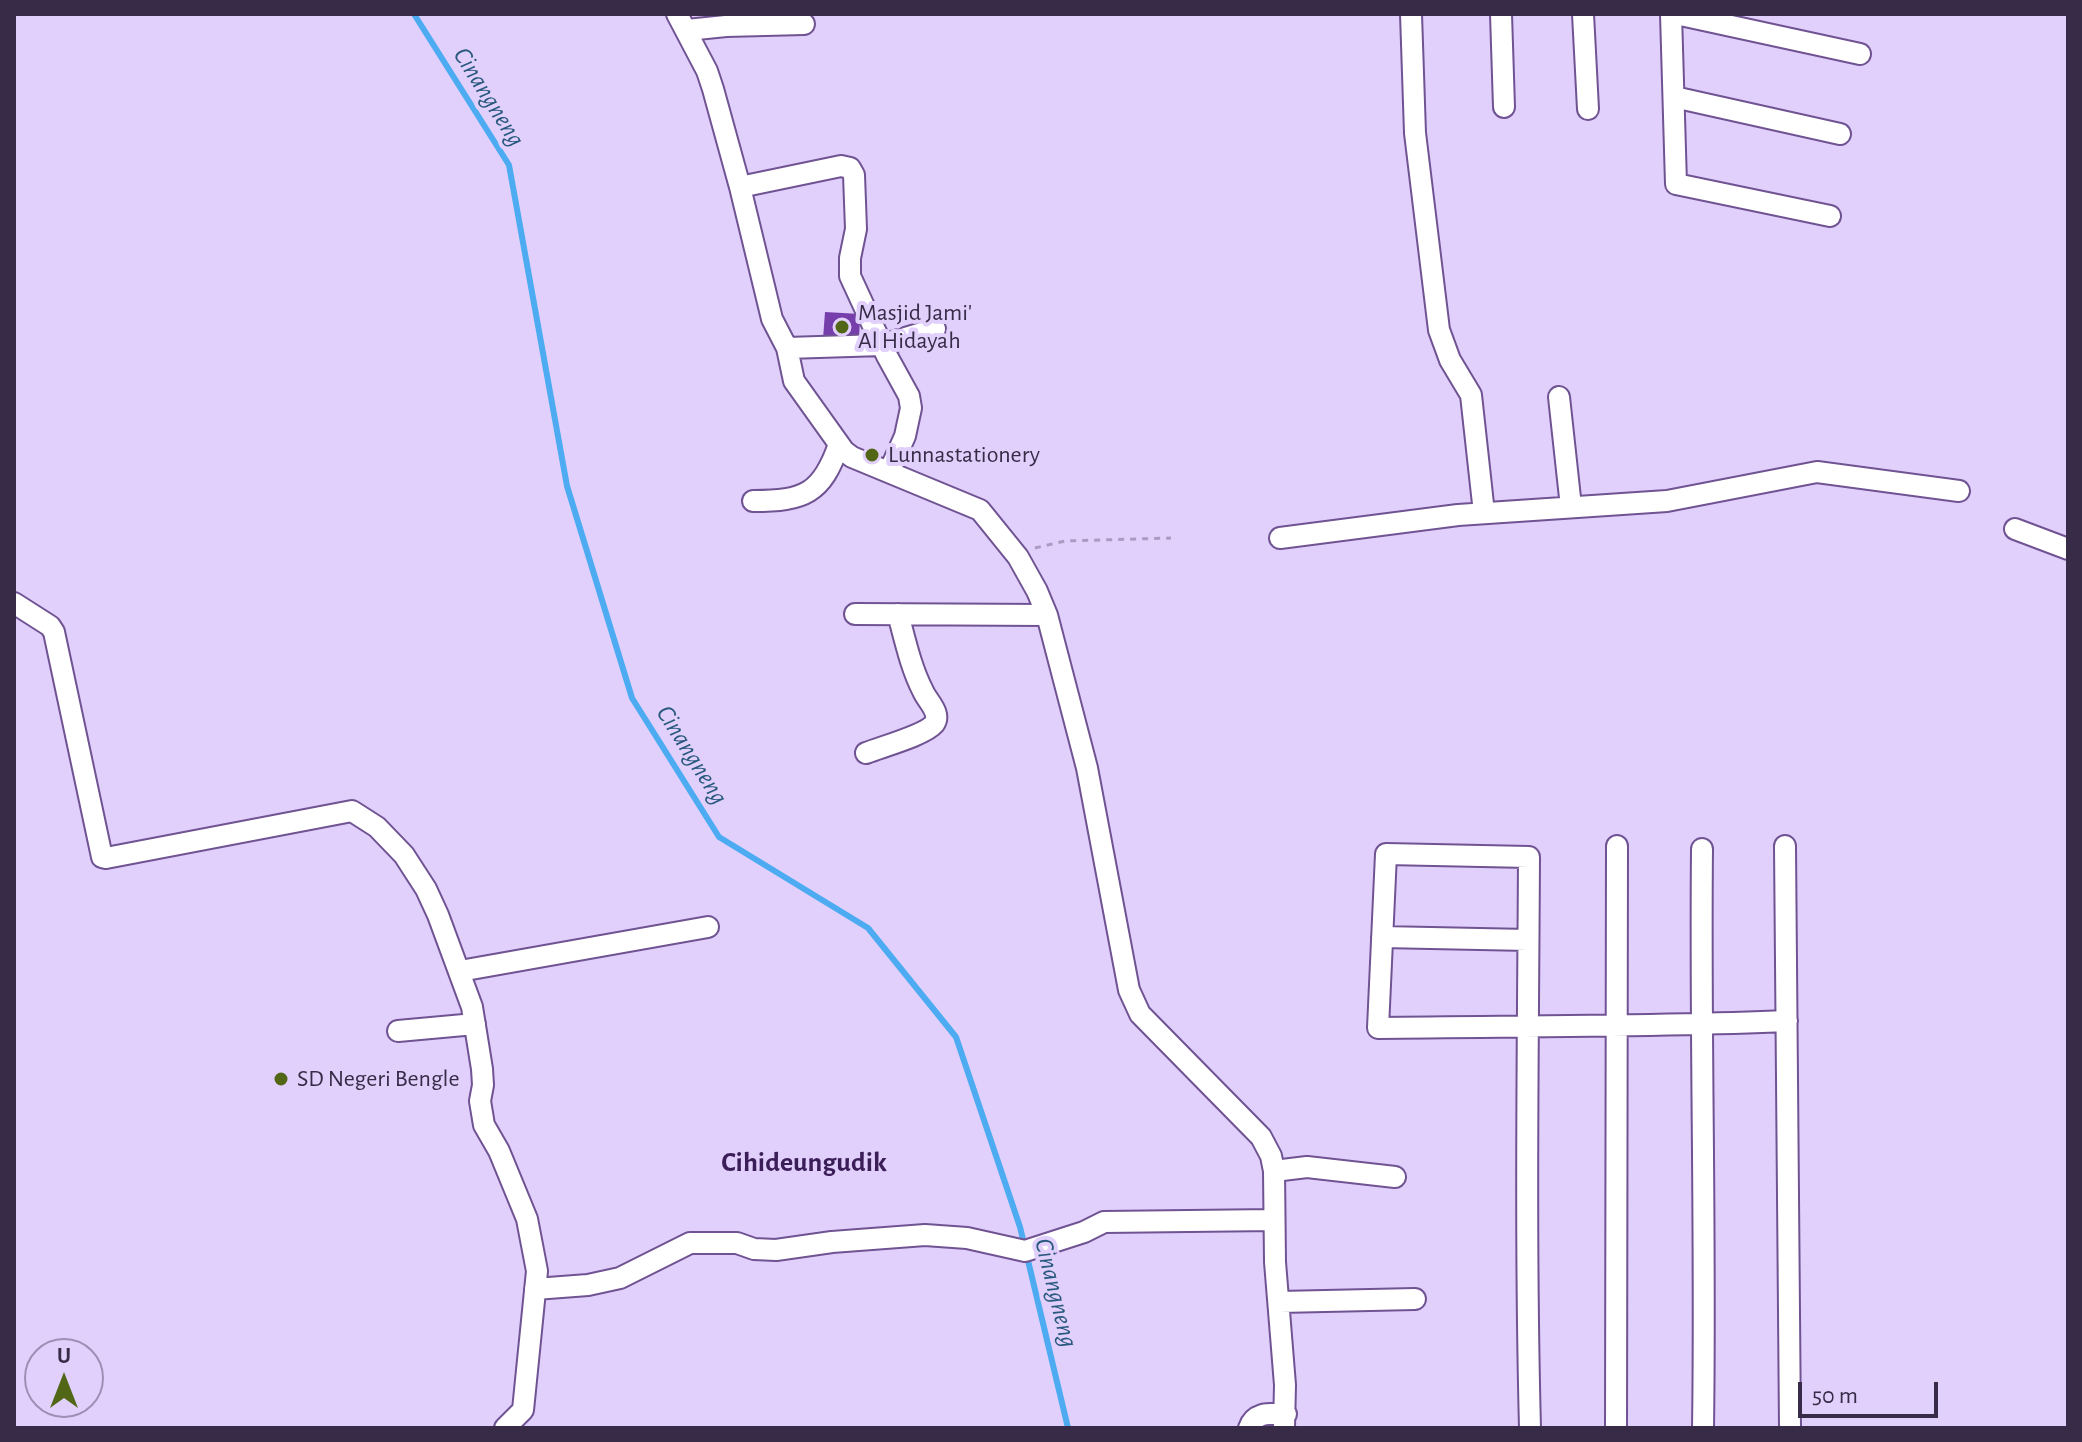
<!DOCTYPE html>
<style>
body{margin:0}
#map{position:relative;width:2082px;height:1442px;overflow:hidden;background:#e2d0fc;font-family:"Alegreya Sans",sans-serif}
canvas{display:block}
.frame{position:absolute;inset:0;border:16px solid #372b47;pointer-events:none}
.north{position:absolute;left:24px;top:1338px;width:80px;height:80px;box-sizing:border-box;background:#e2d0fc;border:2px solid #9e8eb4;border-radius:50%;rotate:0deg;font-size:22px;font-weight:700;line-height:32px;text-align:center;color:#372b47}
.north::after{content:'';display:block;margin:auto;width:28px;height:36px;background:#516715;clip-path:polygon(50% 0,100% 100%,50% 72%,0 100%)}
.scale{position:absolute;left:1798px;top:1382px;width:140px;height:36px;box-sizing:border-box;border:4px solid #372b47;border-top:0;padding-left:10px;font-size:24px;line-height:28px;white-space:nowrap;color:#372b47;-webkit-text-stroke:6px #e2d0fc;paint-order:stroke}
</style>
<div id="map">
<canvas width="2082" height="1442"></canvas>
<div class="frame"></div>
<div class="north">U</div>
<div class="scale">50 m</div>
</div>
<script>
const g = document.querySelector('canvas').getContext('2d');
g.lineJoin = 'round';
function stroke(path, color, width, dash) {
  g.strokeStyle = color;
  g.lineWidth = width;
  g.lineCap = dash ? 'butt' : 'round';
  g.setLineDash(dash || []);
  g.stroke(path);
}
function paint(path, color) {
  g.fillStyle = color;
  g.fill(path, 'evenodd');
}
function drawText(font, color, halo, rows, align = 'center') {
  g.font = font + ' "Alegreya Sans",sans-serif';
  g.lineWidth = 8;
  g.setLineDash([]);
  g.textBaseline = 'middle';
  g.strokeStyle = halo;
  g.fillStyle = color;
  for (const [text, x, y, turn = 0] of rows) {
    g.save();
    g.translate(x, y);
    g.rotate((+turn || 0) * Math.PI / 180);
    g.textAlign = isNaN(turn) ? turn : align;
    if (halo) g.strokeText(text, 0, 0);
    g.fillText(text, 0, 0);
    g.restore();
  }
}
stroke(new Path2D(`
 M414,14L509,165L567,486L632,698L719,837L868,928L956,1037L1020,1227L1068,1428`), '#4dabf1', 6);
paint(new Path2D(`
 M825,312L860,314L859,342L823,339Z`), '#753eab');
const minor = new Path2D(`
 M677,14L707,71L713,89L740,187L772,319L787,348L794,381L844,451L852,457L980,510L1018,557L1037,591L1047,615L1087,768L1129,990L1140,1014L1261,1137L1271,1156L1274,1171L1275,1262L1285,1385L1284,1428
 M1411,14L1415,133L1439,330L1450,360L1471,395L1484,513
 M1501,14L1504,107
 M1583,14L1588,109
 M1671,14L1676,184L1830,216
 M1676,14L1860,54
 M687,30L726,26L804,24
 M1674,97L1840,134
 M740,187L841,166L850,168L854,175L856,229L850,258V276L887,356L909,396L911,408L905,436L889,472
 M787,348L882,345L935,329
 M1559,397L1571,507
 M753,501C804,501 822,494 839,444
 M2015,529L2068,549
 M1280,538L1458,515L1667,501L1817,472L1959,491
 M14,603L50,626L54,632L102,857L106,858L352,811L377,827L404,855L426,889L438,915L472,1007L482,1069L483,1085L480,1101L484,1125L499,1151L527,1219L537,1271L523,1410L505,1428
 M855,614L1047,615
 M866,753C881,747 925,735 934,724C942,713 927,701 923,691C911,668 905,640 898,614
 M1785,846L1790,1428
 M1702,849C1700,1042 1706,1235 1703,1428
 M1382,937L1528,940
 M460,971L708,927
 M398,1031L475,1024
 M1274,1171L1307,1167L1395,1177
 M535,1289L588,1285L620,1278L690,1243H737L754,1249L776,1250L832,1242L925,1235L967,1238L1025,1251L1084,1232L1104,1222L1273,1220
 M1280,1302L1415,1299
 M1249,1428C1255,1411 1271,1414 1286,1414
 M1530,1428C1525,1238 1528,1047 1529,857L1386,854L1378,1028C1514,1026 1651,1027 1787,1021
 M1616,1428L1617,846`);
stroke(minor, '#705392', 24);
stroke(new Path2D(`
 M1035,548L1065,541L1171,538`), '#ab9bc2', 3, [6, 6]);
stroke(minor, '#fff', 20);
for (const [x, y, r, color] of [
 [842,327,8,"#516715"],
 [872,455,8,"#516715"],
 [281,1079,8,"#516715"]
]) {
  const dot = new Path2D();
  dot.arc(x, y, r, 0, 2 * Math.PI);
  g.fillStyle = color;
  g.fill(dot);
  stroke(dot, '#e2d0fc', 3);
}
drawText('24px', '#372b47', '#e2d0fc', [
 ["Masjid Jami'",858,313],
 ["Al Hidayah",858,341],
 ["Lunnastationery",888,455],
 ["SD Negeri Bengle",297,1079]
], 'left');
drawText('italic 26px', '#29597e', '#e2d0fc', [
 ["Cinangneng",489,97,58],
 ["Cinangneng",692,755,58],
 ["Cinangneng",1056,1293,76]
]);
drawText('bold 28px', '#3b1d58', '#e2d0fc', [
 ["Cihideungudik",804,1163]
]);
</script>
